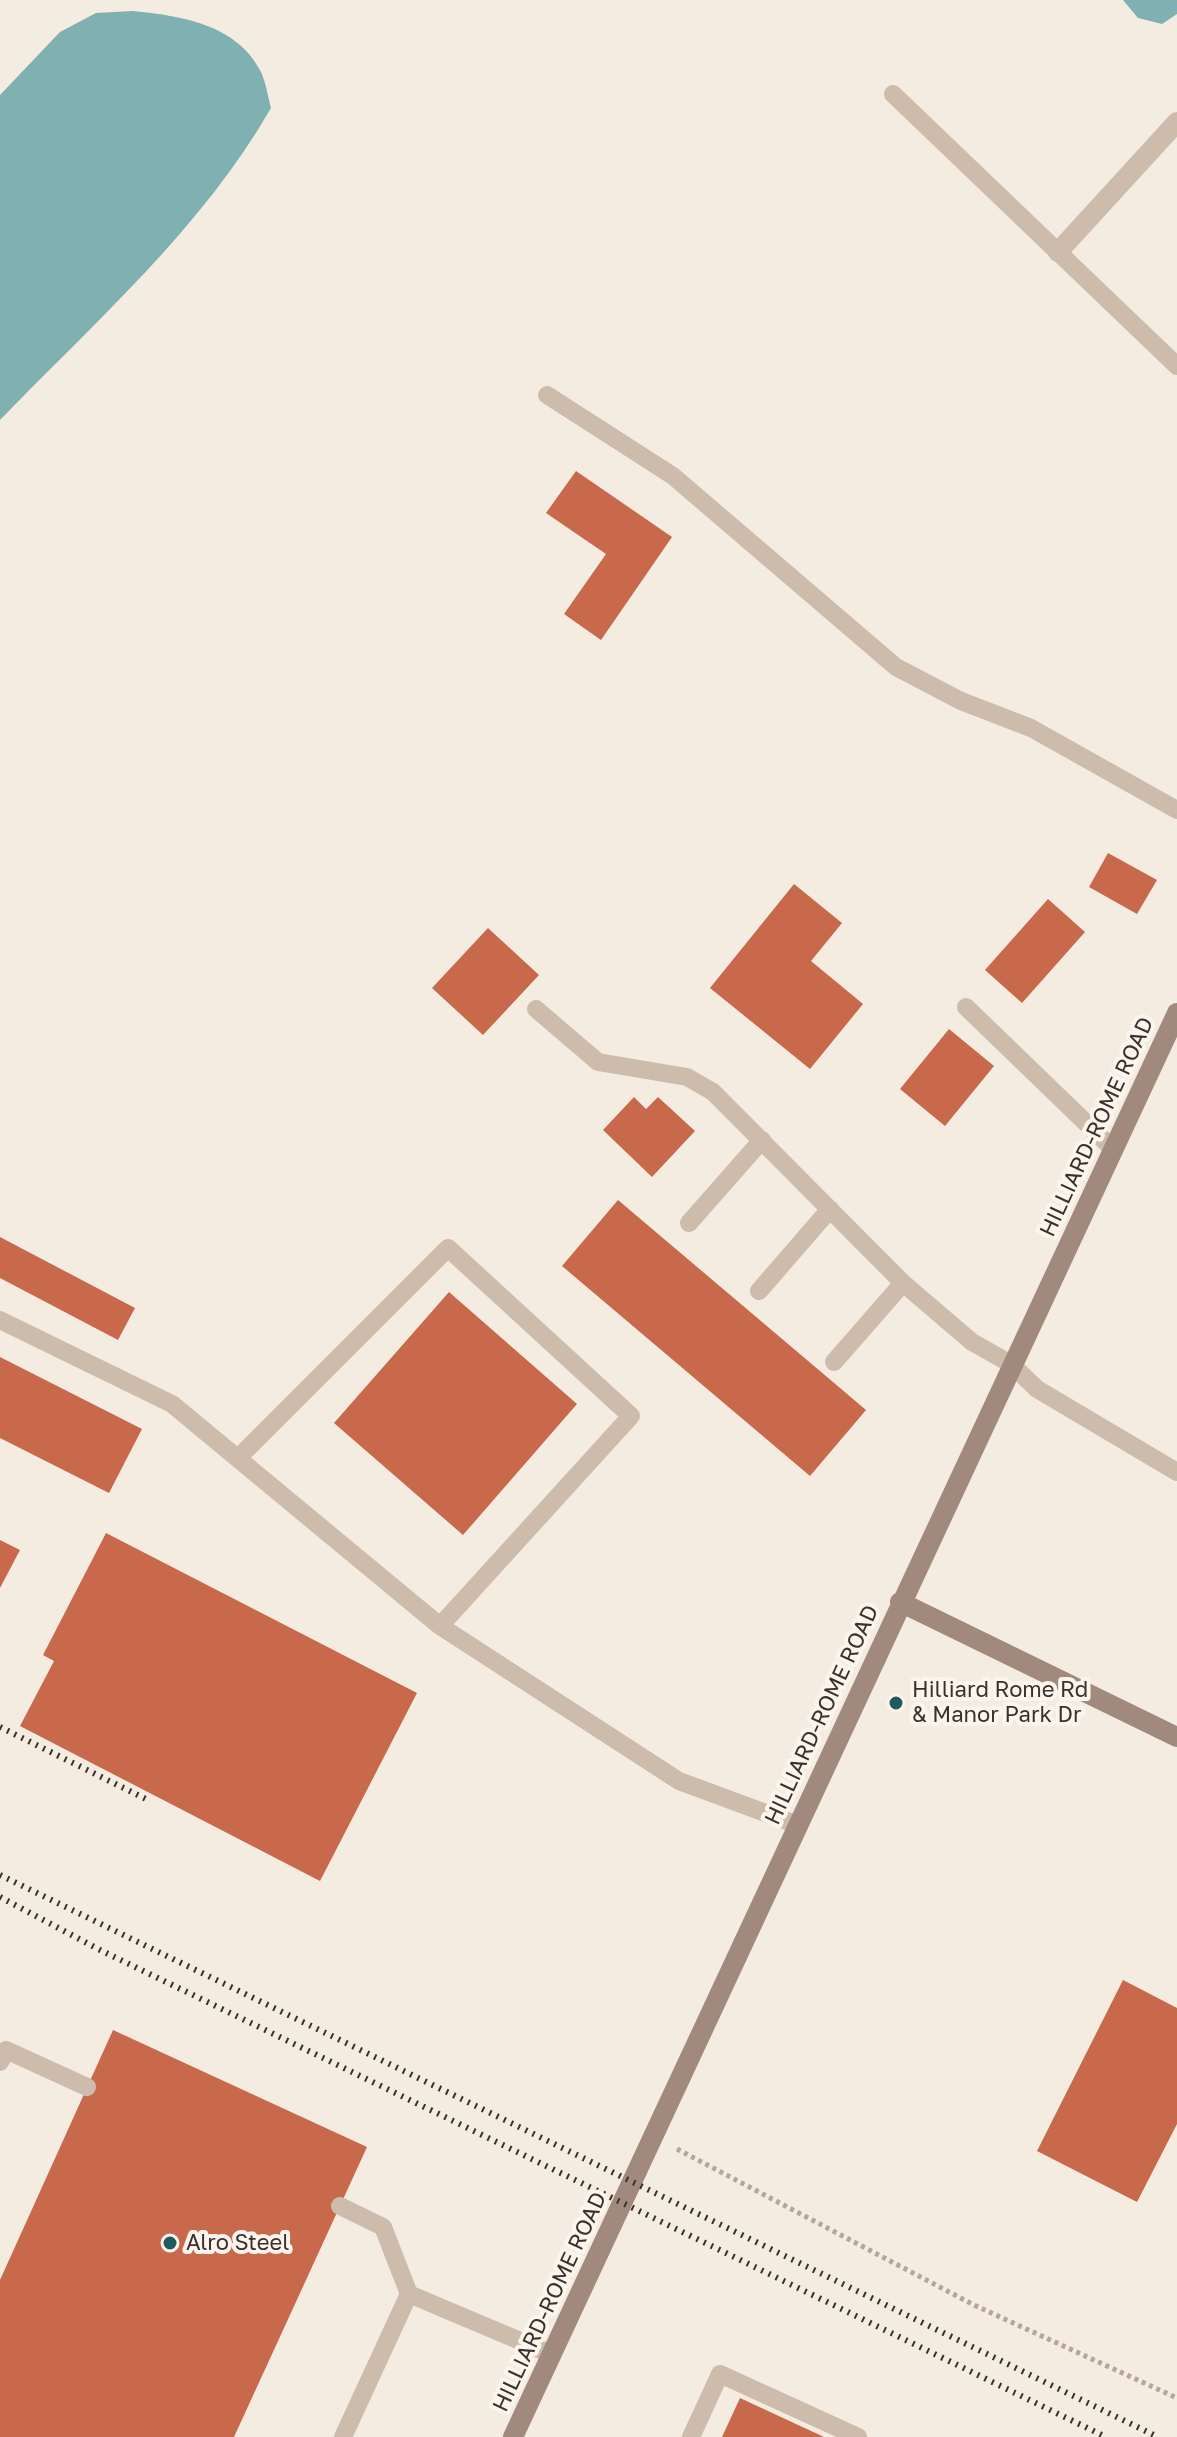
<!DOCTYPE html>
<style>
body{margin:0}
canvas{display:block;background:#f4ebe1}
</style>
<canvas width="1177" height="2437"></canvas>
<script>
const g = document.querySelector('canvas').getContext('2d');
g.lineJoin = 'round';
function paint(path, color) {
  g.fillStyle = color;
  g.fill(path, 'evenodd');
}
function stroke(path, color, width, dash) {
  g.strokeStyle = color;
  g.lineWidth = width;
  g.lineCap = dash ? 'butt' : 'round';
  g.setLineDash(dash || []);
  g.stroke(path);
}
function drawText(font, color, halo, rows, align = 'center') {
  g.font = font + ' "Golos Text",sans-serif';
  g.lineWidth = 8;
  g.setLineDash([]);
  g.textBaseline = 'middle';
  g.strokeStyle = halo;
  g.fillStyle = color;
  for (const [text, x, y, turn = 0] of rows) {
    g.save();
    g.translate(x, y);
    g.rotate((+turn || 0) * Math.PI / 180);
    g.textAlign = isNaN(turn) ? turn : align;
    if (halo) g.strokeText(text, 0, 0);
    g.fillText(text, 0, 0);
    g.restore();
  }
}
paint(new Path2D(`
 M1123,0H1177V14L1162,24L1138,18Z
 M133,11C181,16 237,24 261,72C266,83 268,97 271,108C203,227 95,322 0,420V95L60,32L96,13Z`), '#7fb0b2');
paint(new Path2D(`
 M576,471L672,537L601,640L564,614L606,554L546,513Z
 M1108,853L1157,880L1137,914L1089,887Z
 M794,884L842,923L811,961L863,1004L810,1069L710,988Z
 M1048,899L1085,932L1022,1003L985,970Z
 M488,928L539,975L483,1035L432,988Z
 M949,1029L994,1066L945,1126L900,1089Z
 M634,1097L646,1109L658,1097L695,1131L652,1177L603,1130Z
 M618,1200L866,1410L810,1476L562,1266Z
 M0,1237L135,1308L118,1340L0,1278Z
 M449,1292L577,1404L463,1535L334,1423Z
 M0,1357L142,1429L109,1493L0,1438Z
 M106,1533L417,1693L320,1881L20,1726L54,1661L43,1655Z
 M0,1540L20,1550L0,1588Z
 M1123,1980L1177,2008V2124L1137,2202L1037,2151Z
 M113,2030L367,2147L234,2437H0V2280Z
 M740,2398L824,2437H722Z`), '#c8694b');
stroke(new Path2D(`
 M677,2149L974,2305L1177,2398`), '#b9a596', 5, [4, 4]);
stroke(new Path2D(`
 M893,94L1177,366
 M547,395L673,476L896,667L961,701L1031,728L1177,810
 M966,1007L1113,1149
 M536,1009L598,1062L687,1077L713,1092L903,1283L972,1342L1011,1364L1037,1389L1177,1472
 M689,1223L762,1140
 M759,1291L830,1209
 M0,1320L172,1404L440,1626L679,1781L798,1825
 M834,1362L903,1283
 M238,1458L448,1248L631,1416L440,1626
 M0,2062L6,2050L87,2087
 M340,2206L383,2227L409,2294
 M343,2437L409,2294L551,2354
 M691,2437L720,2374L858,2437`), '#cdbbac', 18);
stroke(new Path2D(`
 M1058,252L1177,122`), '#cdbbac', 20);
stroke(new Path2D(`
 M900,1602L1177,1737
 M513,2437L1177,1013`), '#a18a7d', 20);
stroke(new Path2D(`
 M0,1727L148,1800
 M0,1875L1158,2437
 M0,1897L98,1949L1106,2437`), '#3b302b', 6, [2, 6]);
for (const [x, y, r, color] of [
 [896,1703,8,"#1f5a5e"],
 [170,2243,8,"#1f5a5e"]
]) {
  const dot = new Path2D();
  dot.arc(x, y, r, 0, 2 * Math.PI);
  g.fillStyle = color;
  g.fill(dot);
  stroke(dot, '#fbf5ee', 3);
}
drawText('22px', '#3b302b', '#fbf5ee', [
 ["HILLIARD-ROME ROAD",1097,1127,-65],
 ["HILLIARD-ROME ROAD",822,1715,-65],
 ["HILLIARD-ROME ROAD",550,2302,-65]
]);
drawText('22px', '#3b302b', '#fbf5ee', [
 ["Hilliard Rome Rd",912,1690],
 ["& Manor Park Dr",912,1715],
 ["Alro Steel",186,2243]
], 'left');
</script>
